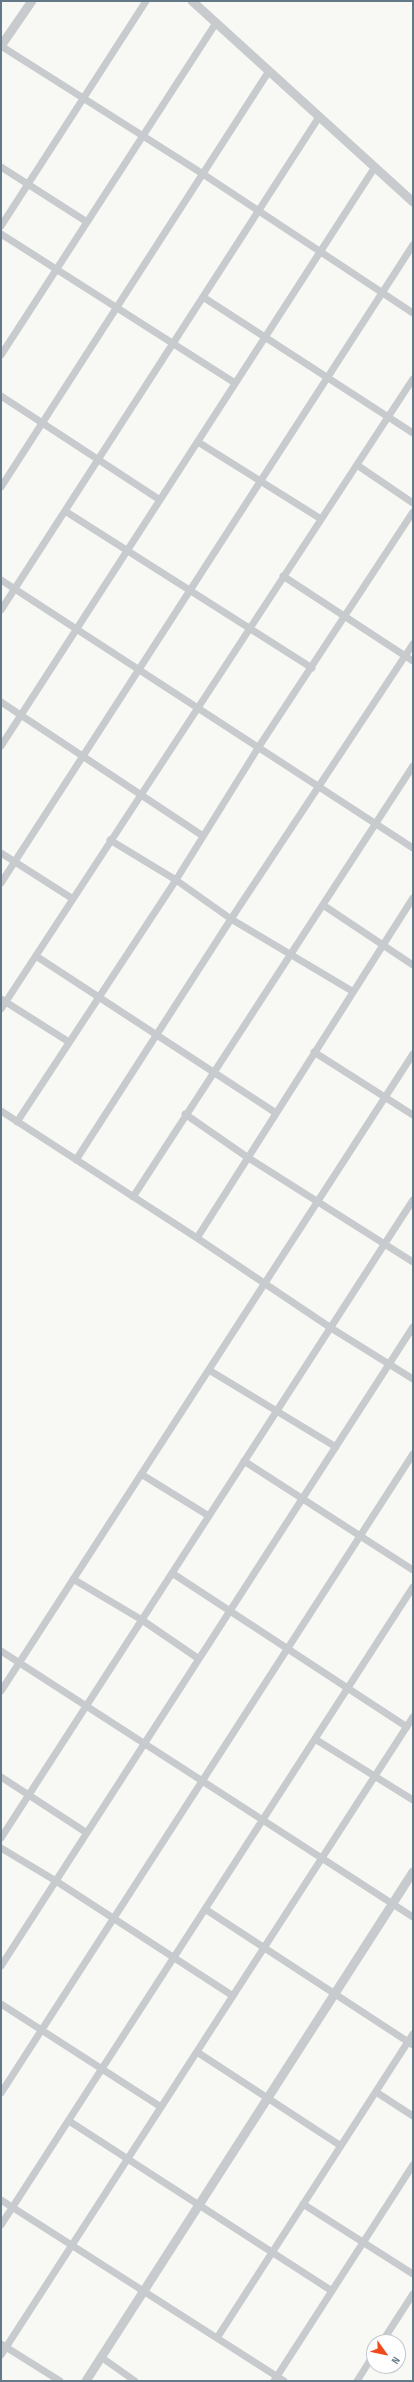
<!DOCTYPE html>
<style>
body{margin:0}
#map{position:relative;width:414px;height:2382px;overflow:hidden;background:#f8f8f4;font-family:"Sofia Sans Condensed",sans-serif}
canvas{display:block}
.frame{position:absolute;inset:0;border:2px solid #647988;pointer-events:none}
.north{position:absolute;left:366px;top:2334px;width:40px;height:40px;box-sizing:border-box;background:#fff;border:1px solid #c1c9cf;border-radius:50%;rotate:123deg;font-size:11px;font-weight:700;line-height:16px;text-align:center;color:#647988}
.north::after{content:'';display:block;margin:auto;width:14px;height:18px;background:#ef4b1d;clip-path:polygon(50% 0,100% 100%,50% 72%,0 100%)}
</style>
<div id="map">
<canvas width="414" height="2382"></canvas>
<div class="frame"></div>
<div class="north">N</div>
</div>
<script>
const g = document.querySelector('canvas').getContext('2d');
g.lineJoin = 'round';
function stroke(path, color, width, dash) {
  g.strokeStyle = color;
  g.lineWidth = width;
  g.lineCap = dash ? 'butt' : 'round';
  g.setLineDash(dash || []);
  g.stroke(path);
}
stroke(new Path2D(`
 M1,46L203,174L413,313
 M1,167L87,222
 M1,226L146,1
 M1,234L235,383
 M203,297L413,433
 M1,355L216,23
 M1,396L160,500
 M198,442L321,519
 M357,465L413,503
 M1,487L269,71
 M65,511L312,668
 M283,576L413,661
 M1,580L413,848
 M1,610L319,117
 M1,702L203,836
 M1,746L375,167
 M110,840L176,880L231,919L352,991
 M1,853L73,899
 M1,883L413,245
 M323,905L413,965
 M36,956L276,1113
 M1,999L69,1042
 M1,1009L413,379
 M314,1052L413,1115
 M1,1111L197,1238L331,1328L413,1379
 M185,1114L247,1157L413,1262
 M17,1122L176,880L258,748L413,512
 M76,1160L231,919L413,644
 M133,1197L413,766
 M197,1238L413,898
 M209,1370L336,1447
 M244,1461L413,1570
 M141,1474L209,1516
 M172,1573L407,1727
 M73,1579L142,1620L199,1659
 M1,1651L413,1917
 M1,1691L413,1054
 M315,1739L413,1800
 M1,1777L87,1833
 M1,1838L413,1200
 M1,1848L56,1881L233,1996
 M205,1909L413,2045
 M1,1966L413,1327
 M1,2004L161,2107
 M197,2052L341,2146
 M376,2092L413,2116
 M1,2093L413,1454
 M69,2121L332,2291
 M1,2200L284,2381
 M303,2204L413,2274
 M1,2225L413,1587
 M217,2338L413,2034
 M382,2342L413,2294
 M1,2344L60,2381
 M1,2355L413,1717
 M101,2357L135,2381
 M274,2381L413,2165
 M357,2381L374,2354`), '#c7cbce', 7);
stroke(new Path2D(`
 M192,1L413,202
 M1,46L32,1
 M86,2381L413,1872`), '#c7cbce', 9);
</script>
